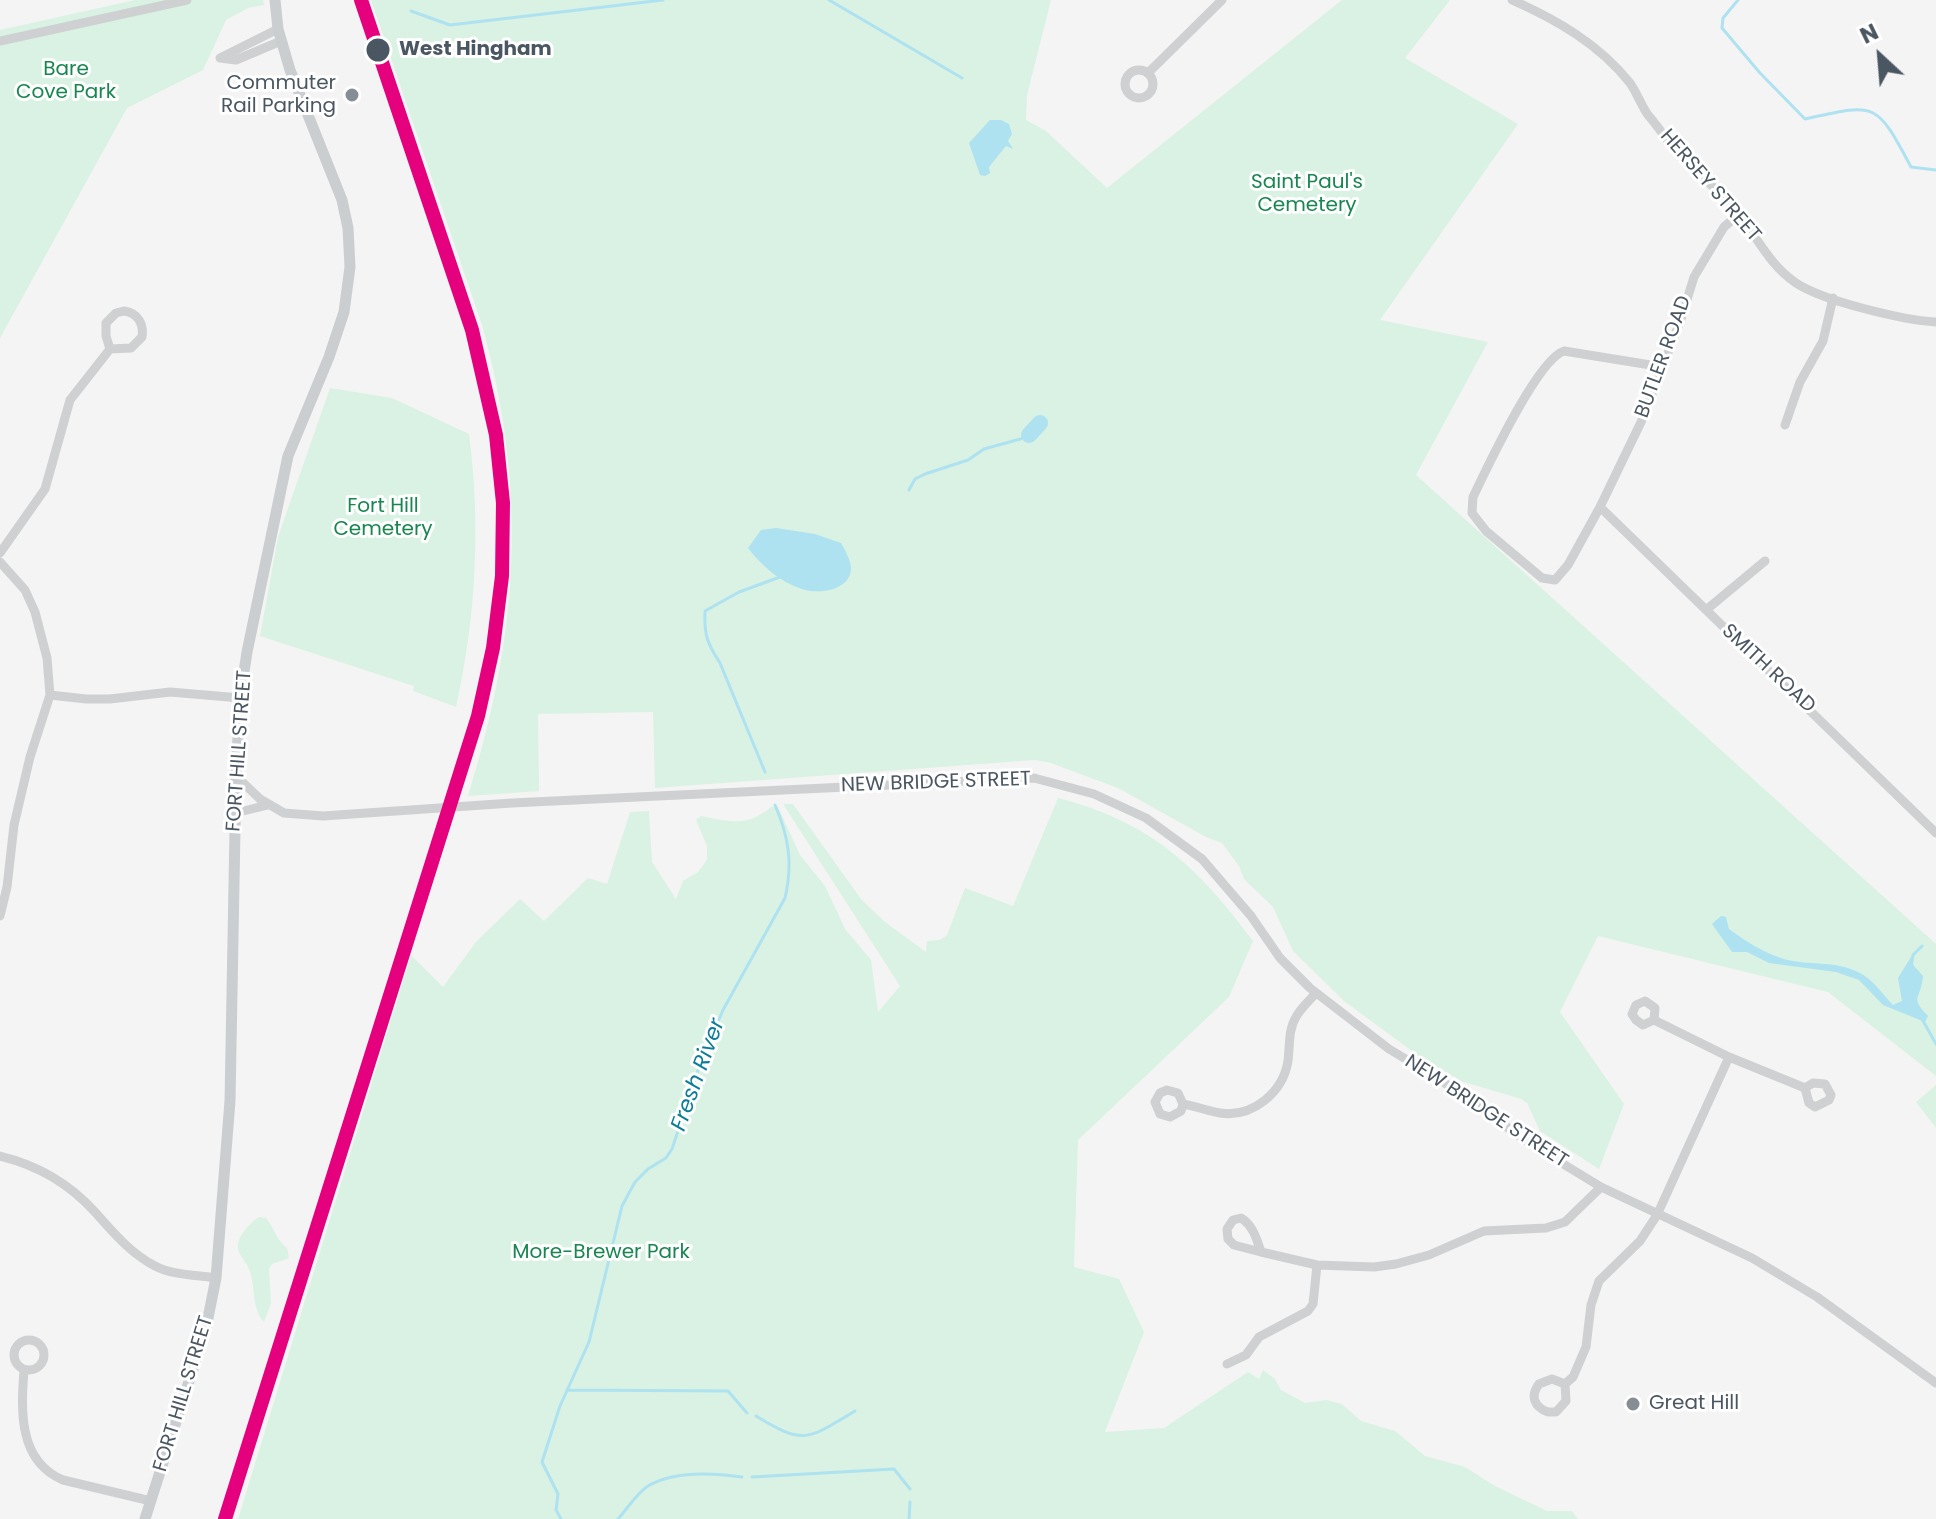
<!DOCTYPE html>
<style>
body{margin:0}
#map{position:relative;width:1936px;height:1519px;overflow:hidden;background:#f4f4f4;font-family:Poppins,sans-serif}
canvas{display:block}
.north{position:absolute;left:1840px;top:16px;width:80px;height:80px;-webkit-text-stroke:6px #fff;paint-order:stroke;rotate:334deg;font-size:22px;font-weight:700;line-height:32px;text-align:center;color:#4a5661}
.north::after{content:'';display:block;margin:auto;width:28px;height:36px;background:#4a5661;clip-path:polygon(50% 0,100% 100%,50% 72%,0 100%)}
</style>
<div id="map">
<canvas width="1936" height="1519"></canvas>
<div class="north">N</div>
</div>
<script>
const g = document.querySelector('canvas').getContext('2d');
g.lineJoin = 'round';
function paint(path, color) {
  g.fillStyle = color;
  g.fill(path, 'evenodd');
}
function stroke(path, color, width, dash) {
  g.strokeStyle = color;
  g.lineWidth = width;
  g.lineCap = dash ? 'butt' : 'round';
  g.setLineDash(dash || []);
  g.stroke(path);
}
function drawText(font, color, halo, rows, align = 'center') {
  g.font = font + ' Poppins,sans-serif';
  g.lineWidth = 6;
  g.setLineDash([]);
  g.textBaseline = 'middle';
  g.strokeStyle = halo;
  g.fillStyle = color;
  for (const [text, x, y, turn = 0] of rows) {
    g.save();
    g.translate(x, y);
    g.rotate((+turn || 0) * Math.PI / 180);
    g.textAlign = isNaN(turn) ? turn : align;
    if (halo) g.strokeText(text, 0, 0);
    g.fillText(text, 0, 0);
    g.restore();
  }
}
paint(new Path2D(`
 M135,0H263L264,5L248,8L226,20L203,70L127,108L0,338V30Z
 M371,0H1051L1027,95L1026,120L1046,131L1107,188L1342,0H1450L1405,58L1518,124L1380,320L1488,342L1416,475L1936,944V1076L1828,992L1598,936L1560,1012L1624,1104L1599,1169L1540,1131L1527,1103L1521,1099L1461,1081L1416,1054L1344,1001L1293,951L1273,907L1244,879L1239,866L1222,843L1206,837L1118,788L1051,763L1035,760L655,788L653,712L538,714L539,791L468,796C519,633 528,491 482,325Z
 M330,388L392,398L469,434C481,526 476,617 456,707L413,691L414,686L260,636L278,537Z
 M1058,798C1151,822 1197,866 1253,941L1229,997L1078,1140L1074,1267L1119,1279L1144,1332L1105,1432L1164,1428L1248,1372L1259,1379L1263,1370L1275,1379L1281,1390L1305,1403L1326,1400L1342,1404L1361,1421L1395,1431L1425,1456L1465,1467L1495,1486L1547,1511H1572L1578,1519H238L411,955L443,987L476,942L520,899L544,921L588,878L607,884L630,812L649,811L652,862L676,899L683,881L698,872L707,860V846L696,820L701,816C730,822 748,827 771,807H778L800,855L825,886L845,929L871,960L878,1012L900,986L783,804H793L861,899L885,922L926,952L927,941L940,940L947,935L965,888L1013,906Z
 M1936,1085V1128L1916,1102Z
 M259,1217L266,1218C275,1229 276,1240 287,1248L289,1258L272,1264L269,1269L271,1303L264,1322C251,1308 256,1286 249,1269C246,1261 238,1255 238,1247C238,1235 250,1223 259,1217Z`), '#d9f2e3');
paint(new Path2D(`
 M990,120H1001L1009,124L1012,134L1008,141L1013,149L1006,146L989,167L990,173L985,176L980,175L969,143Z
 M776,528L815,534L841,543C845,550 850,559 851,567C852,590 819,595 802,589C780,582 762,566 748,548L761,530Z
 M1721,916L1726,917L1729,929C1747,942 1762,952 1784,959C1808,966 1834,960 1858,972C1873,979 1882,994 1893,1005L1902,1001L1898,978L1911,957L1914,966L1923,976C1921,1000 1909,996 1928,1016L1925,1022L1883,1005L1859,980L1836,972L1769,963L1747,952H1732L1712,924Z`), '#aee2f0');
stroke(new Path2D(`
 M829,0L962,78
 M1738,0L1723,18L1722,28L1760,73L1805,119C1876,103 1876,101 1911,167L1936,170
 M411,11L450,25L663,0
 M909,490L915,479L925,474L968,460L984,449L1024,438
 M765,772L720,663C707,643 704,635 705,611L739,592L780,577
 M1912,962L1913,955L1922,946
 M1922,1019L1936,1044
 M567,1390L728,1391L747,1413
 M756,1416C805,1446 808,1439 855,1411
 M752,1477L894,1469L910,1489
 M561,1519L556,1510L558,1494L542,1462L560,1406L589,1342L622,1206L635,1182L648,1169L666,1158L672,1149L700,1064L723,1010L785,898C793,864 789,837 775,805
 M618,1519C627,1509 637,1493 648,1486C673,1471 714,1473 742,1477
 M909,1519L910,1502`), '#aee2f0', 3);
stroke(new Path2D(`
 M1029,435L1040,423`), '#aee2f0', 16);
stroke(new Path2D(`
 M1512,0C1557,20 1599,44 1630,83C1637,93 1641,105 1648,115C1656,124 1663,134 1670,144C1690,169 1718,188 1738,213C1757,237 1770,266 1796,283C1823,301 1903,320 1936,322
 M0,41L187,0
 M220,58L278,29
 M220,58L236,60L281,41
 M1125 84a14 14 0 1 1 28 0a14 14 0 1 1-28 0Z
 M1148,73L1222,0
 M124,311C138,313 144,324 142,337L131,348L110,349L106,336V323L116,313Z
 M1663,367L1564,351C1537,360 1487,468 1473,497L1472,513L1486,531L1542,578L1555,580L1568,565L1600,507L1642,420L1681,319L1694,277L1724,227L1739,214
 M1785,425L1800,382L1823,341L1833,298
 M1600,507L1936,833
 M0,553L45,489L70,400L110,349
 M0,562L25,590L35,612L47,658L50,695L30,757L14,825L7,887L0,916
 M1706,610L1765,561
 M50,695L86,699H110L170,692L240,698
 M236,776L260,799L284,813L323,816L512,803L1034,778L1094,794L1146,818L1202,859L1251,916L1280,958L1310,988L1389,1049L1439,1079L1532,1145L1601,1187L1752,1258L1817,1297L1936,1383
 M235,813L268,805
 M1729,1057L1805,1088L1813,1083L1825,1084L1831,1095L1829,1100L1815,1107L1809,1103L1805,1088
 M1183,1104L1181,1111L1170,1117L1160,1114L1155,1102L1160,1093L1167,1090L1178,1093L1183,1104C1195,1106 1208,1111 1220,1113C1253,1118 1283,1092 1288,1061C1290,1046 1288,1030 1296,1017C1300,1009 1309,1001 1316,993
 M0,1156C37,1165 70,1184 95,1212C113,1232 130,1253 155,1266C172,1275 196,1275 216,1278
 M1261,1252L1234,1245L1228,1239L1227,1229L1233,1220L1241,1218C1253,1225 1257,1240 1261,1252L1317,1265L1374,1267L1396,1264L1429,1255L1484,1231L1546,1228L1565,1222L1601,1187
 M14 1355a15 15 0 1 1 30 0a15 15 0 1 1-30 0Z
 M1227,1364L1246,1355L1259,1337L1308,1311L1313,1304L1317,1265
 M24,1370C21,1410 18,1461 63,1480L151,1501
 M1565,1384L1552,1379L1539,1384C1530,1396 1534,1407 1548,1412H1556L1566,1401L1565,1384L1573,1377L1586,1347L1591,1305L1599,1281L1640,1241L1657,1215L1729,1057L1654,1020L1643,1025L1636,1020L1632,1014L1636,1005L1645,1001L1655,1008L1654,1020`), '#ced0d2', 9);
stroke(new Path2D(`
 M145,1519L206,1328L216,1278L230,1101L236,776L240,698L247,652L288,456L329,357L344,312L350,267L348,228L342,200L290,70L278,29L275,0`), '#caced1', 11);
stroke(new Path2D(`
 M225,1519L478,716L493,648L502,576L503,503L496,435L472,330L361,0`), '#e5007d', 14);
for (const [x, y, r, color] of [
 [378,50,13,"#4a5661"],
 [352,95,8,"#868d94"],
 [1633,1404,8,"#868d94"]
]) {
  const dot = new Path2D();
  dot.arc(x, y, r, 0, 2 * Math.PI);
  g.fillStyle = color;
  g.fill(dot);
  stroke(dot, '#fff', 3);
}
drawText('bold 20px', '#4a5661', '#fff', [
 ["West Hingham",399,50]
], 'left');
drawText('20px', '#17864f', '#fff', [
 ["Bare",66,70],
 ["Cove Park",66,93],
 ["Saint Paul's",1307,183],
 ["Cemetery",1307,206],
 ["Fort Hill",383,507],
 ["Cemetery",383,530],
 ["More-Brewer Park",601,1253]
]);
drawText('20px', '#4a5661', '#fff', [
 ["Commuter",336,84],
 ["Rail Parking",336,107],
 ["Great Hill",1649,1404,"left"]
], 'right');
drawText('20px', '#4a5661', '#fff', [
 ["HERSEY STREET",1710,186,49],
 ["BUTLER ROAD",1664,357,-70],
 ["SMITH ROAD",1768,669,43],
 ["FORT HILL STREET",240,751,-86],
 ["NEW BRIDGE STREET",936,783,-2],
 ["NEW BRIDGE STREET",1486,1112,33],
 ["FORT HILL STREET",184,1394,-73]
]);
drawText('italic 22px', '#0c7c9b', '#fff', [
 ["Fresh River",699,1075,-70]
]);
</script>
